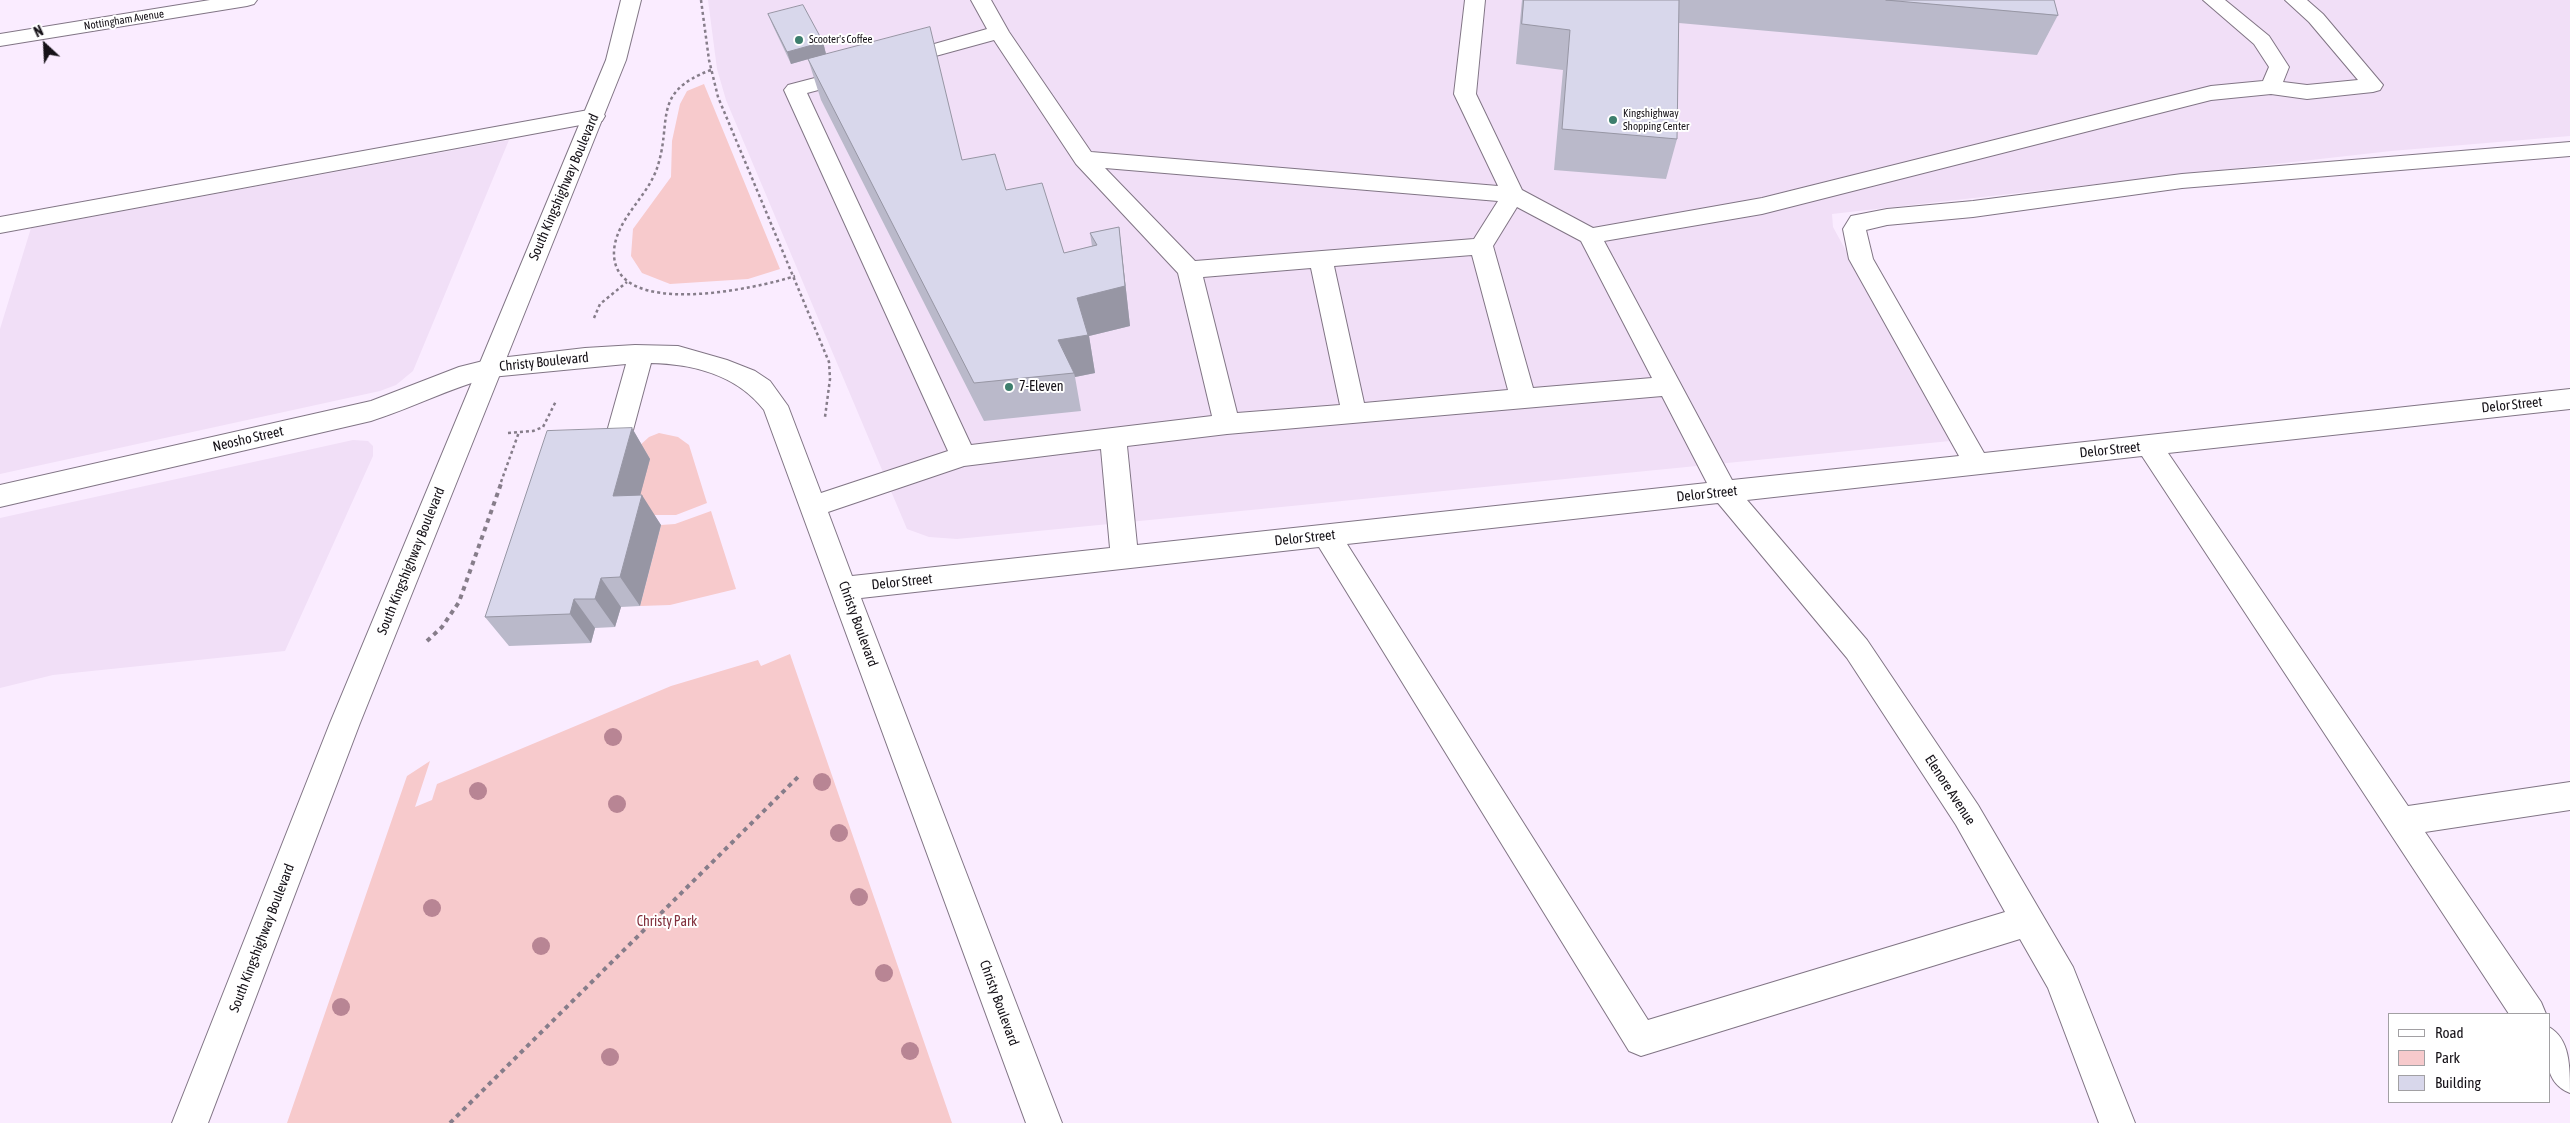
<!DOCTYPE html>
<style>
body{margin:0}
#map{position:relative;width:2570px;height:1123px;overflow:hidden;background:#faecff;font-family:"Asap Condensed",sans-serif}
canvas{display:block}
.legend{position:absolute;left:2388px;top:1013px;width:162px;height:90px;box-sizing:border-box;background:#fff;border:1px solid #a2a0a3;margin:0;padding:6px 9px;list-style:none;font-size:15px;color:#161218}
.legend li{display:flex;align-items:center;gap:10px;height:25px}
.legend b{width:25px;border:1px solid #a2a0a3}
.north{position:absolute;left:20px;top:20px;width:50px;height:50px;-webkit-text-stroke:4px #fff;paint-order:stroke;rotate:335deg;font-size:14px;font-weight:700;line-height:20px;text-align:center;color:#161218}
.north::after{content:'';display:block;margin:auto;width:18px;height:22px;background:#161218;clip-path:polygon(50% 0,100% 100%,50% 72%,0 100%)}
</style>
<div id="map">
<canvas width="2570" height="1123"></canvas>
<ul class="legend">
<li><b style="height:6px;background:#fff"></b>Road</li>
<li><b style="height:14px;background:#f7cacc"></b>Park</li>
<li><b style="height:14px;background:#d8d7eb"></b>Building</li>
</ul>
<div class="north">N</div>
</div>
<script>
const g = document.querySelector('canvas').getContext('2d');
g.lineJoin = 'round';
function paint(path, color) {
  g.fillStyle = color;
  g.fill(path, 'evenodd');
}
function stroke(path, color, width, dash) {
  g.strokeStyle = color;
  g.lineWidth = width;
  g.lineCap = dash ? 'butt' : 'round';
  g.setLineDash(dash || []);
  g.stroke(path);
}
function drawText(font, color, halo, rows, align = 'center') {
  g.font = font + ' "Asap Condensed",sans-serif';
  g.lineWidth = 4;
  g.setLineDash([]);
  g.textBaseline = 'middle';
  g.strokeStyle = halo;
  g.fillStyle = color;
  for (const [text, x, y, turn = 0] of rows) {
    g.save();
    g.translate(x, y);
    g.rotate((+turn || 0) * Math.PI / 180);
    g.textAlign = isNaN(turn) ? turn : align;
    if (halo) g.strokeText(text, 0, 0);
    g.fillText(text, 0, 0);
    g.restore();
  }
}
paint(new Path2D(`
 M708,0H2570V136L2391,151L1832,214L1833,227L1950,441L957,539L929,537L907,529L726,100L717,69Z
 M509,140L413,371L396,385L380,391L0,474V329L31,228Z
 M353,440L368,441L373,446V456L285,651L53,675L0,688V518Z`), '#f1dff7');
paint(new Path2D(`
 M704,84L780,269L748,279L670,284L642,273L631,256L633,229L671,177L672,141L680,104L687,91Z
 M659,433L678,437L689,445L707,503L676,515H634L638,447L649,437Z
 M711,511L736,589L670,605L640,606L661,525L675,524Z
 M790,654L952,1123H287L407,776L430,761L415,807L432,800L437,784L671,686L758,660L761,666Z`), '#f7cacc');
const minor = new Path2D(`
 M210,0H257L254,4L247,6L0,46V34Z
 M971,0H991L1009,32L1091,152L1498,186L1454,94L1465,0H1485L1476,94L1522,190L1593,228L1762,198L2211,86L2263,81L2269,67L2254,44L2203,0H2225L2269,36L2289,67L2283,82L2307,85L2358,80L2309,22L2285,0H2307L2323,14L2383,85L2380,90L2373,92L2307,99L2271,94L2211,100L1762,214L1604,241L1732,480L1959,456L1849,259L1843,229L1851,216L1887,209L1973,201L2182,174L2570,142V156L2182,188L1973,217L1887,225L1866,230L1873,259L1984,453L2570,389V409L2168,453L2408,806L2570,782V810L2425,832L2541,1002L2546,1014H2509L2142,456L1747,500L1867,640L1978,805L2073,967L2135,1123H2099L2048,988L2020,939L1641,1056L1629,1051L1319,547L861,598L1062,1123H1026L764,410C737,375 693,364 651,363L625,460L621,467L612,470L603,467L599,460L626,364L491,377C450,388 412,408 371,421L0,507V485L371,401L459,367L491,359L585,348L635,345L678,346L727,360L755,371L770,381L788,406L821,493L948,451L784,90L788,85L853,68L860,69L863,74L860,79L807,93L971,445L1212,416L1178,273L1076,164L994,40L899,66L892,64L889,60L892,56L987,29ZM1105,168L1498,201L1474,239L1195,261ZM1517,207L1581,241L1652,378L1533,388L1493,246ZM1472,255L1508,390L1364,403L1334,266ZM1311,268L1340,405L1237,413L1203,277ZM1662,396L1707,483L1137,545L1127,446L1227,434ZM1101,449L1110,548L852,576L828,512L964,466ZM1718,503L1847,658L1956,825L2005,912L1648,1020L1347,544Z
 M594,109L602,111L605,116L602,121L0,233V217Z
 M2549,1027C2570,1039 2570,1066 2570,1093C2542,1082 2547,1053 2549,1027Z`);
const major = new Path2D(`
 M621,0H641L626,60L360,723L208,1123H172L330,723L606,60Z`);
stroke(minor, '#817585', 2);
stroke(major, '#817585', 2);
stroke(new Path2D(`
 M701,0L709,60L718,97L829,362L830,379L825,417
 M711,70C649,93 674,122 656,171C645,199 616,220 614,251C611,321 759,288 795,276
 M594,318L600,304L627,282
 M508,433L533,431L543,427L556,401
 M501,482L519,432`), '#867d8a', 2.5, [3, 3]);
stroke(new Path2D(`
 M427,641L442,627L459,602L502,481
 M450,1123L800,775`), '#867d8a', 4, [4.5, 4.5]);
paint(minor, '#fff');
paint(major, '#fff');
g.fillStyle = '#b88594';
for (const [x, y] of [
 [613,737],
 [822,782],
 [478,791],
 [617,804],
 [839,833],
 [859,897],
 [432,908],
 [541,946],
 [884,973],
 [341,1007],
 [910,1051],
 [610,1057]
]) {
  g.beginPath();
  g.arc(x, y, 9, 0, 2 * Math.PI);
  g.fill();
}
paint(new Path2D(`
 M1522,0H2054L2058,15L2037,55L1679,23L1677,139L1666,179L1554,170L1563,70L1516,64Z
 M768,14L823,42L826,54L791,64L773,26Z
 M808,59L1006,190L1064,253L1092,246L1090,233L1119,227L1130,326L1089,336L1095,373L1075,377L1081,411L984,421L821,100Z
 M632,428L650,459L640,495L661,525L640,606L621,607L615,627L595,628L591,643L509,646L485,617Z`), '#bab9ca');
paint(new Path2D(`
 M823,42L826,54L791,64L787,52Z
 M1119,227L1130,326L1089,336L1095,373L1075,377L1074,373L1058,340L1077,298Z
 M632,428L650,459L632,526L613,496Z
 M642,495L661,525L640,606L620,577Z
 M601,578L621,607L615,627L595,599Z
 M574,599L595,628L591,643L570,614Z`), '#9796a4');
const building = new Path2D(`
 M1524,0H1679L1677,139L1562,129L1570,30L1522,24Z
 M1886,0H2054L2058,15Z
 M803,5L823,42L787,52L768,14Z
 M930,27L962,160L995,154L1006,190L1042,183L1064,253L1097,245L1090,233L1119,227L1125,286L1077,298L1088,335L1058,340L1074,373L974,383L808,59Z
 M632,428L613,496L642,495L620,577L601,578L595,599H574L570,614L485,617L547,431Z`);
paint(building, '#d8d7eb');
stroke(building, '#9796a4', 1);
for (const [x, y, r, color] of [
 [799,40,5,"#3d7e6d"],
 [1613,120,5,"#3d7e6d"],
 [1009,387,5,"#3d7e6d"]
]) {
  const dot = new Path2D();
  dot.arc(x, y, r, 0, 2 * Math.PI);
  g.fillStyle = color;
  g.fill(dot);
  stroke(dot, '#fff', 2);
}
drawText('11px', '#161218', '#fff', [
 ["Nottingham Avenue",124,20,-9]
]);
drawText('11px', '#161218', '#fff', [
 ["Scooter's Coffee",809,40],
 ["Kingshighway",1623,114],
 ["Shopping Center",1623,127]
], 'left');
drawText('14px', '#161218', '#fff', [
 ["South Kingshighway Boulevard",564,187,-67],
 ["Christy Boulevard",544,362,-6],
 ["Delor Street",2512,405,-6],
 ["Neosho Street",248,439,-13],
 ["Delor Street",2110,450,-6],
 ["Delor Street",1707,494,-6],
 ["Delor Street",1305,538,-6],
 ["South Kingshighway Boulevard",411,561,-68],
 ["Delor Street",902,582,-6],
 ["Christy Boulevard",858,624,70],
 ["Elenore Avenue",1950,790,57],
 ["South Kingshighway Boulevard",262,938,-69],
 ["Christy Boulevard",999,1003,70]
]);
drawText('14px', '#161218', '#fff', [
 ["7-Eleven",1019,387]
], 'left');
drawText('14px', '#82313d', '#fff', [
 ["Christy Park",667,922]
]);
</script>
